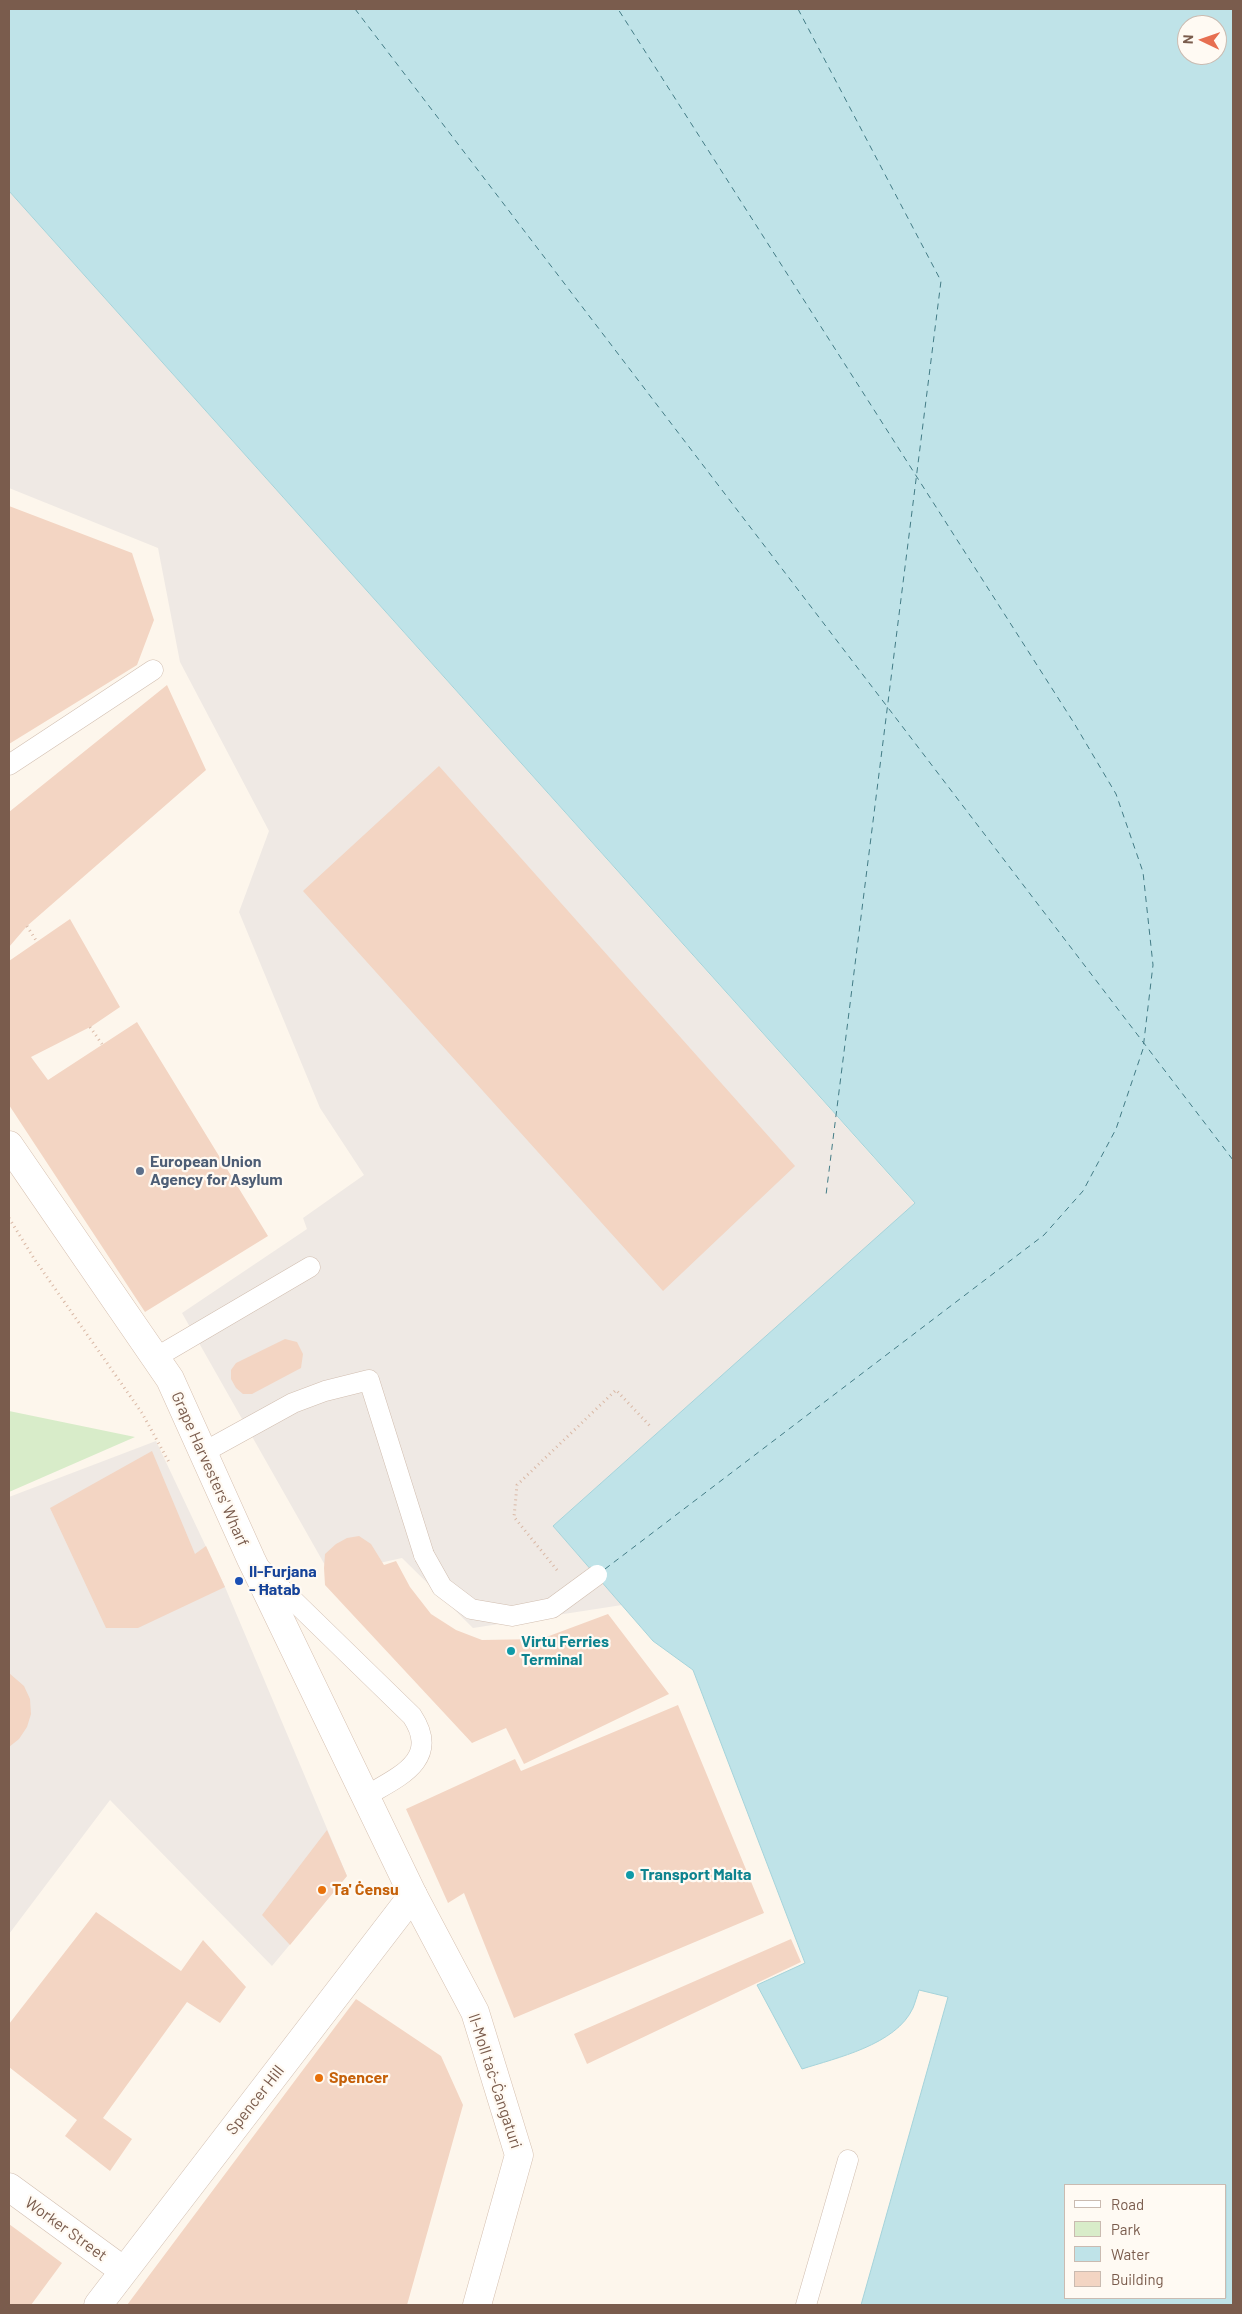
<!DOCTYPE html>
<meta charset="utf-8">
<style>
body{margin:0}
#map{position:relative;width:1242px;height:2314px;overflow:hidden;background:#fdf6ec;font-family:Barlow,sans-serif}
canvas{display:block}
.frame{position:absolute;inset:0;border:10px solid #7a5c4d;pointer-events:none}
.legend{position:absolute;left:1064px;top:2184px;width:162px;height:115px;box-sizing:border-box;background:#fffaf3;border:1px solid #cabbb1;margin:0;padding:6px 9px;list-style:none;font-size:15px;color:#7a5c4d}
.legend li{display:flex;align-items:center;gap:10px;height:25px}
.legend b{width:25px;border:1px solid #cabbb1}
.north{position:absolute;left:1177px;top:15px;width:50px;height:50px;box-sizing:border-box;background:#fffaf3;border:1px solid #cabbb1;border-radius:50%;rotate:273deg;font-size:14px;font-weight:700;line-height:20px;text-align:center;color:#7a5c4d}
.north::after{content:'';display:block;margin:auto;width:18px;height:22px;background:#e76f51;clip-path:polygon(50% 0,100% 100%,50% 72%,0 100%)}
</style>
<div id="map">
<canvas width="1242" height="2314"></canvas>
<div class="frame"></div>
<ul class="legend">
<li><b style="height:6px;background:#fff"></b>Road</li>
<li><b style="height:14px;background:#d8ecc9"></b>Park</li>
<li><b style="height:14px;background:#bfe3e8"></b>Water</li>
<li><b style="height:14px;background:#f3d5c3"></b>Building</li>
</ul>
<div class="north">N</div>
</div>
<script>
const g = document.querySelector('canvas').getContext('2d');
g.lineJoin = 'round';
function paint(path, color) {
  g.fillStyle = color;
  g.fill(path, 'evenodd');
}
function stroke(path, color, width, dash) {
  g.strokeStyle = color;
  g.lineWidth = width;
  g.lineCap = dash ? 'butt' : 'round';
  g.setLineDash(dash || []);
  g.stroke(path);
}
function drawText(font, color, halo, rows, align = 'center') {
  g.font = font + ' Barlow,sans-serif';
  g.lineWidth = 4.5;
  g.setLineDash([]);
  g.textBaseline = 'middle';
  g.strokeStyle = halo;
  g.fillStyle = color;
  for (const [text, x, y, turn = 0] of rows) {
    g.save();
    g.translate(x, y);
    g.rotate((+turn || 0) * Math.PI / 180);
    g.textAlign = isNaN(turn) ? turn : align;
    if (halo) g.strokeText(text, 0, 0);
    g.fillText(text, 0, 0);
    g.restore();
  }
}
paint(new Path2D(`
 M9,191L915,1204L553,1526L622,1605L473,1628L402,1558L330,1574L182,1313L307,1229L303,1218L364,1175L320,1108L239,912L269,831L180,662L158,548L9,488Z
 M156,1441L225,1587L347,1876L272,1966L110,1800L9,1934V1497Z`), '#efe9e4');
paint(new Path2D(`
 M9,1411L135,1437L9,1492Z`), '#d8ecc9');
const water = new Path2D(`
 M9,9H1233V2305H861L948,1997L919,1990C917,1996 915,2003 913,2008C896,2045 836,2058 802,2069L757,1985L805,1963L693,1670L653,1641L553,1526L915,1203L9,191ZM1187,25H1217V55H1187ZM1066,2185H1226V2298H1066Z`);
paint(water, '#bfe3e8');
stroke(water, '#a5d3da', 1);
stroke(new Path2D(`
 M355,9L1233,1160
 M798,9L941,281L826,1195
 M605,1569L1044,1235L1083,1191L1116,1129L1143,1049L1153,965L1143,872L1116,794L1074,723L618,9`), '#437c86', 1, [6, 5]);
paint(new Path2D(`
 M9,506L132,553L154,620L137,665L9,744Z
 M167,685L206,770L27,926L9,947V812Z
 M439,766L795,1166L663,1291L303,891Z
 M70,919L120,1007L92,1026L31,1057L48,1080L137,1022L268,1236L145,1312L9,1105V961Z
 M285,1339L297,1342L303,1354L301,1368L252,1394H243L236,1388L231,1379V1370L236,1363Z
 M152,1451L195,1554L206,1546L225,1587L138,1628H106L50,1508Z
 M359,1536L371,1544L384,1565L396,1561L410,1587L431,1614L456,1630L482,1640L541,1639L608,1614L669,1694L524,1764L506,1728L472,1743L325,1585L324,1568L325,1554L336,1544L347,1538Z
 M9,1673L24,1686L30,1699L31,1714L27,1727L19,1739L9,1747Z
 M678,1705L764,1913L514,2018L464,1893L448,1903L406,1809L515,1759L521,1771Z
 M327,1830L347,1876L290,1945L262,1915Z
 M96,1912L181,1971L203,1940L246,1987L220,2023L187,2002L103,2118L132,2139L110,2171L65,2136L77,2120L9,2067V2024Z
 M791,1939L801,1962L587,2064L574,2034Z
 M356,1999L441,2056L463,2105L407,2305H127Z
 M9,2224L62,2263L31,2305H9Z`), '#f3d5c3');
const lane = new Path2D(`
 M9,765L153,670
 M155,1358L310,1267
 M204,1452L293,1403L325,1391L369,1380L424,1555
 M261,1569L412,1716C441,1760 398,1777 366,1796
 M806,2305L848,2160`);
const street = new Path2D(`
 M9,2187L124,2271
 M98,2305L413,1895`);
const secondary = new Path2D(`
 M9,1145L170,1379L251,1559L413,1895L475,2012L519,2155L477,2305`);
stroke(lane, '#d1beb0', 21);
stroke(street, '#d1beb0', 29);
stroke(secondary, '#d6c0b0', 29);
stroke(new Path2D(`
 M27,926L37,942
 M90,1027L102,1044
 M9,1218L35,1260L142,1413L170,1464
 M557,1570L514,1517L517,1485L616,1390L651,1427`), '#d9b8a5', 3, [1, 4]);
stroke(lane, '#fff', 20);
stroke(street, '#fff', 28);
stroke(secondary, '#fff', 28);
const laneBridge = new Path2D(`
 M424,1555L442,1587L471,1609L512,1616L552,1608L597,1575`);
stroke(laneBridge, '#d1beb0', 21, []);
stroke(laneBridge, '#fff', 20);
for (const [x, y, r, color] of [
 [140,1171,5,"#5c6f8a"],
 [239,1581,5,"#1a4fb4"],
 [511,1651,5,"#0f9aa8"],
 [630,1875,5,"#0f9aa8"],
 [322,1890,5,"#e8710a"],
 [319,2078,5,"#e8710a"]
]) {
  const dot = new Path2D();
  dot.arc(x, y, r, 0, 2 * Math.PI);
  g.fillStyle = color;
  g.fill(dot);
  stroke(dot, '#fffaf3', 2);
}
drawText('bold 16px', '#4e5e75', '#fffaf3', [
 ["European Union",150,1162],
 ["Agency for Asylum",150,1180]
], 'left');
drawText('16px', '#7a5c4d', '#fffaf3', [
 ["Grape Harvesters' Wharf",210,1469,66],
 ["Il-Moll taċ-Ċangaturi",495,2081,72],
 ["Spencer Hill",255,2100,-52],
 ["Worker Street",66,2229,36]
]);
drawText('bold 16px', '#164399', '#fffaf3', [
 ["Il-Furjana",249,1572],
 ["- Ħatab",249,1590]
], 'left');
drawText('bold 16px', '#0d838f', '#fffaf3', [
 ["Virtu Ferries",521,1642],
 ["Terminal",521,1660],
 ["Transport Malta",640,1875]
], 'left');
drawText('bold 16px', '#c56008', '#fffaf3', [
 ["Ta' Ċensu",332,1890],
 ["Spencer",329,2078]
], 'left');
</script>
